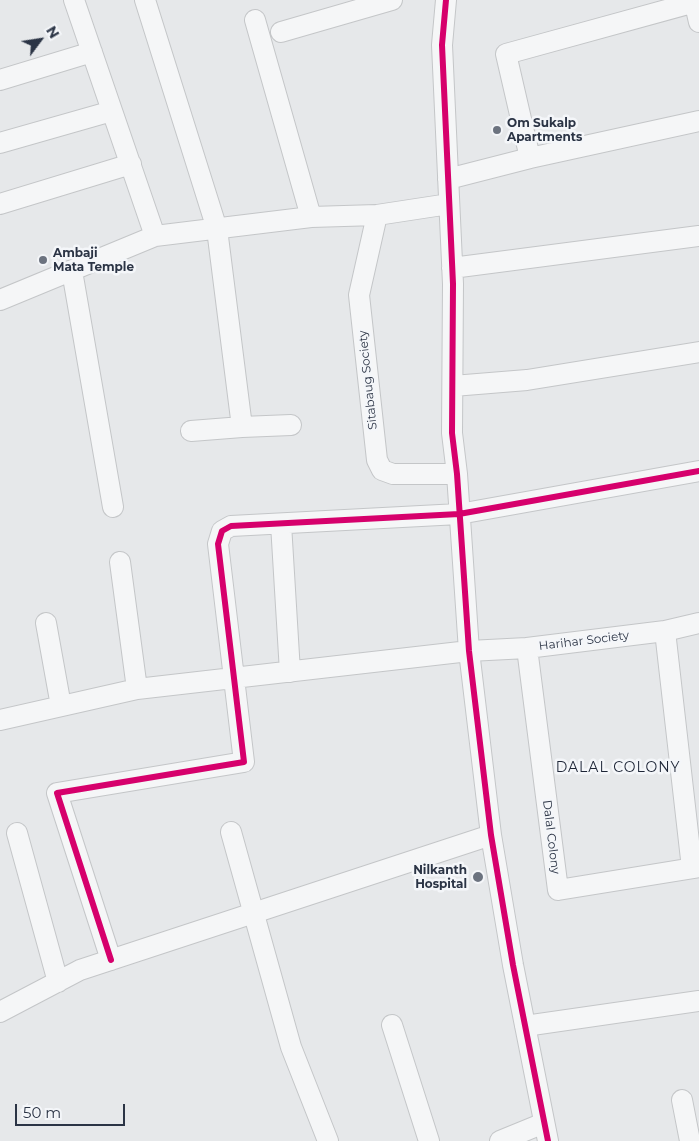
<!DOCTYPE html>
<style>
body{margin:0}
#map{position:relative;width:699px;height:1141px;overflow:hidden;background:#e6e8ea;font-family:Montserrat,sans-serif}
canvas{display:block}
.north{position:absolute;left:15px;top:15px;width:50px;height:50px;-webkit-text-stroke:4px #f4f6f9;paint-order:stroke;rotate:59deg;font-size:14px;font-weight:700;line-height:20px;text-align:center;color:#2b3445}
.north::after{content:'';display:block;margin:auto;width:18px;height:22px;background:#2b3445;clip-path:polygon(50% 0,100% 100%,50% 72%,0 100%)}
.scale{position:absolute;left:15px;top:1104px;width:110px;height:22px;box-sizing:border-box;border:2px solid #2b3445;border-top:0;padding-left:6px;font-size:15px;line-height:18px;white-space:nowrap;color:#2b3445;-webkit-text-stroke:4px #f4f6f9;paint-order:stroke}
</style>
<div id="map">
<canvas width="699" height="1141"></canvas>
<div class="north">N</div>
<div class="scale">50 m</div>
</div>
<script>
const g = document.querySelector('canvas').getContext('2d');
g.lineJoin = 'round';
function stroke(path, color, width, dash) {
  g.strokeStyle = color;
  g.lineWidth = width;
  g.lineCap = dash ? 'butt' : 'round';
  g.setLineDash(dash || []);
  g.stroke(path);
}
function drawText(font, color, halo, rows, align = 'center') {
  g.font = font + ' Montserrat,sans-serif';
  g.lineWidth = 5;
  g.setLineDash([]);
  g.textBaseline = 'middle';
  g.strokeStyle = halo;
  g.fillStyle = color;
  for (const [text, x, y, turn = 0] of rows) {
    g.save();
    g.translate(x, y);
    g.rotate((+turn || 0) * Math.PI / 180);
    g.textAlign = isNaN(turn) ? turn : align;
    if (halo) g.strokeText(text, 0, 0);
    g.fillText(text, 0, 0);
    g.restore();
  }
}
const minor = new Path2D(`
 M74,0L155,236L311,217L377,215L449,204
 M145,0L217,229L242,427L291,425
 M446,0L442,45L453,284L452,433L457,474L469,651L491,835L513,965L548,1141
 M694,0L699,22
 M699,1L506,54L530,158L699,121
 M255,20L311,217
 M281,32L392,0
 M0,80L92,52
 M0,143L112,111
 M448,179L530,158
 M0,204L131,164
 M377,215L359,295L377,460L382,470L393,474H457
 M452,268L699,236
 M72,271L113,507
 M0,300L155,236
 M453,386L527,380L699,352
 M191,431L242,427
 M281,524L290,672
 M120,562L137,689L469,651L527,648L665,631L699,623
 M46,623L61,706
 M665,631L692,868
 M527,648L558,890L699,867
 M0,720L137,689
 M231,832L291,1047L328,1141
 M17,833L58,982
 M111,960L57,793L244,762L218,544L222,531L231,526L459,514L699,471
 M0,1012L80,970L491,835
 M392,1025L429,1141
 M525,1026L699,1001
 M682,1100L690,1141
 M500,1141L544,1123`);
stroke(minor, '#c4c6c8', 22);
stroke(minor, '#f5f6f7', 20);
stroke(new Path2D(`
 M446,0L442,45L453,284L452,433L457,474L469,651L491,835L513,965L548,1141
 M111,960L57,793L244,762L218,544L222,531L231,526L459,514L699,471`), '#d6006c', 6);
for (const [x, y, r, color] of [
 [497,130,5,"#6c737f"],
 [43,260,5,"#6c737f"],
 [478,877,6,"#6c737f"]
]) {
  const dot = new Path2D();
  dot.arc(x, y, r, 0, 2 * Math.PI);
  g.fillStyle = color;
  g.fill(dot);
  stroke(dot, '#f4f6f9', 2);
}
drawText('bold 12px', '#2b3445', '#f4f6f9', [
 ["Om Sukalp",507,123],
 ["Apartments",507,137],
 ["Ambaji",53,253],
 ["Mata Temple",53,267],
 ["Nilkanth",467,870,"right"],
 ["Hospital",467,884,"right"]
], 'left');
drawText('12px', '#2b3445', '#f4f6f9', [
 ["Sitabaug Society",368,380,-96],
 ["Harihar Society",584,641,-7],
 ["Dalal Colony",551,837,83]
]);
g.letterSpacing = '1px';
drawText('14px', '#1d2536', '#f4f6f9', [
 ["DALAL COLONY",618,768]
]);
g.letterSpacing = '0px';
</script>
